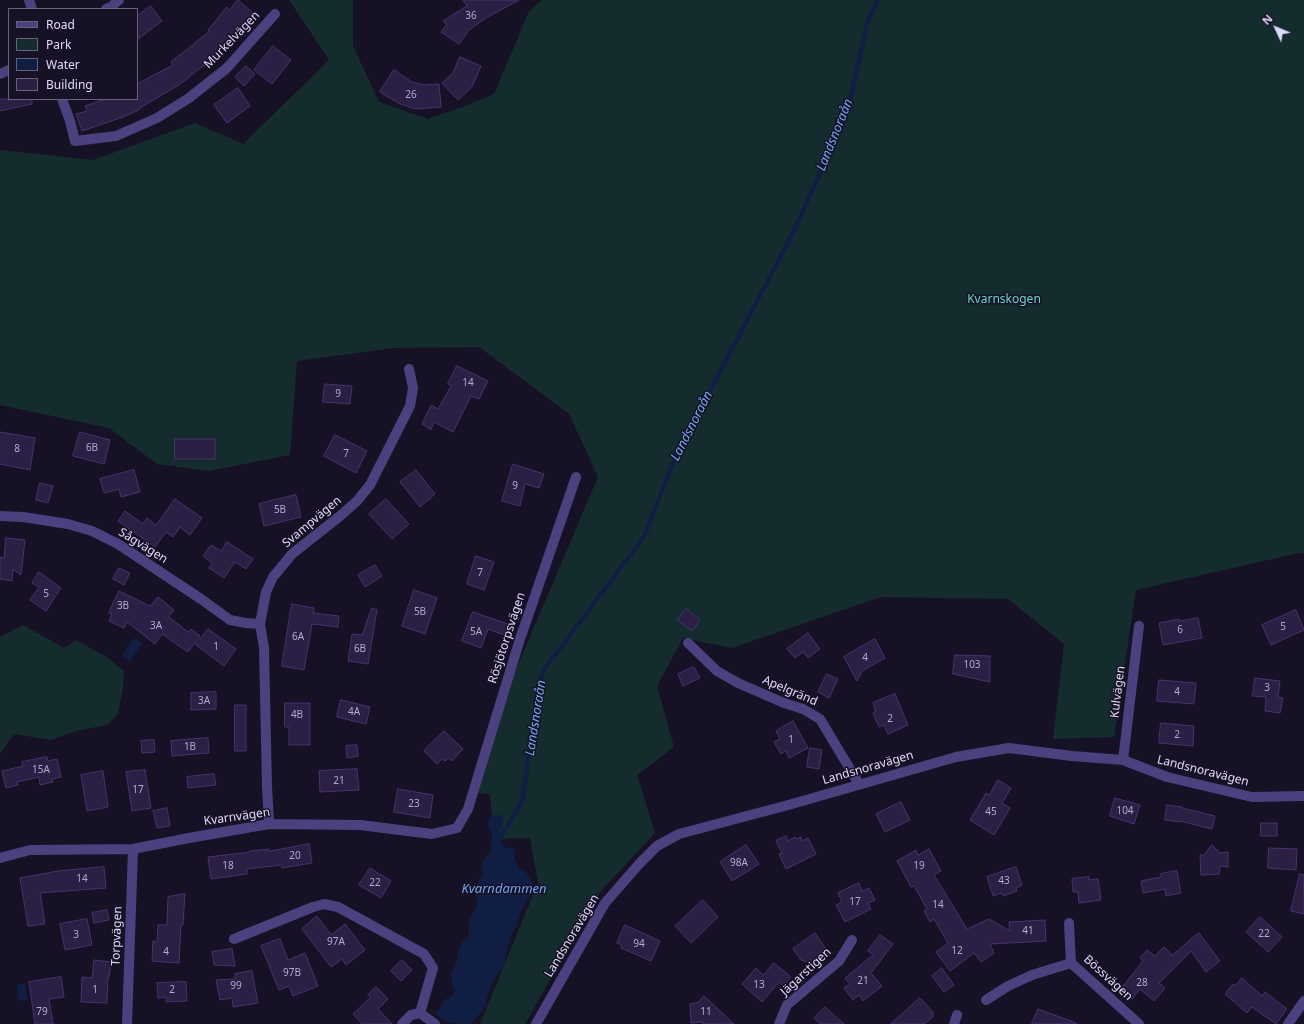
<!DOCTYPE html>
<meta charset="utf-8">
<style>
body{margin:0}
#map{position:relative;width:1304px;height:1024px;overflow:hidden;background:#171125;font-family:"Noto Sans",sans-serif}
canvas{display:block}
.legend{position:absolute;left:8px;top:8px;width:130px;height:92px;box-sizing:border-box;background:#171125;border:1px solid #68617b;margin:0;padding:5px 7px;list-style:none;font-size:12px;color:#e1d9fb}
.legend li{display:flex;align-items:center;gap:8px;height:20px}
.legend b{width:20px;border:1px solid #68617b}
.north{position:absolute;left:1256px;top:8px;width:40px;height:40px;-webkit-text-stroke:3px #171125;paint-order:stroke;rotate:314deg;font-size:11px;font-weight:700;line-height:16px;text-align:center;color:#e1d9fb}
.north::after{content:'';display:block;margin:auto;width:14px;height:18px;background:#e1d9fb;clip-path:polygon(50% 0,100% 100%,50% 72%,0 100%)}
</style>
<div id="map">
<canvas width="1304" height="1024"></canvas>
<ul class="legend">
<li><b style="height:5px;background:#4b417f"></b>Road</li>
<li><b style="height:11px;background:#152c2e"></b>Park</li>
<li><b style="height:11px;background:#111e44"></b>Water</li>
<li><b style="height:11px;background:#2b1f44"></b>Building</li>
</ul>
<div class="north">N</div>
</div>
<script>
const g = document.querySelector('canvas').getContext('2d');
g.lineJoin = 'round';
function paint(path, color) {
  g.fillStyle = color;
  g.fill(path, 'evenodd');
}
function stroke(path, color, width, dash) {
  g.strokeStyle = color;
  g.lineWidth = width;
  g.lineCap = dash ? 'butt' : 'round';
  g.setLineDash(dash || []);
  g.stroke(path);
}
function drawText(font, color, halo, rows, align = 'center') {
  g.font = font + ' "Noto Sans",sans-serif';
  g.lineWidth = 3;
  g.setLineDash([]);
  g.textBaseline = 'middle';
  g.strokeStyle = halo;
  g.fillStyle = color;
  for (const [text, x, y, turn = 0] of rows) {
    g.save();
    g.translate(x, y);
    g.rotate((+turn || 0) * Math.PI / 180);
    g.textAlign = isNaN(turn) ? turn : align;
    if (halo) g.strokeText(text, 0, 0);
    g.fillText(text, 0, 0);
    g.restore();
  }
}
paint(new Path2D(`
 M289,0H353V46L379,102L428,119L465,106L494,94L529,11L542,0H1304V553H1299L1136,590L1114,737L1053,739L1064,644L1008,599L881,597L732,648L683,638L657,686L674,747L637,775L655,833L600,892L525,1024H480L538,883L530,838L494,839L490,794L478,793L497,729L500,707L598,477L569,414L479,347L394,348L297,361L290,455L209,471L157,464L109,428L0,405V150L93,160L195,123L243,144L329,60Z
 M23,625L64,648L76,640L107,657L124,671L123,688L118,714L107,725L76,731L51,740L14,734L0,754V637Z`), '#152c2e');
paint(new Path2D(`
 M134,638L142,643L130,661L122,656Z
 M494,815H501L504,821C503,827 497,834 498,841L507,848L514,849L515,859L518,867L526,872L534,886L533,890L520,913L517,926L511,934L505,957V963L491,984L486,1001L487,1005L471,1024C456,1024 444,1024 435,1013C444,1007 440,1000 453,995L455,990L451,984L452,978L450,974C462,962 453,945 469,937C467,923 468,918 477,907L476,885L483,874L482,862L490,853L492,834L488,825L489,819Z
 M25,984L27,1000L19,1001L17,985Z`), '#111e44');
stroke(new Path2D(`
 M498,841L517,811L523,798L530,742L543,671L644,537L676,455L793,233L848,111L867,23L878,0`), '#111e44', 4.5);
const building = new Path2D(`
 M238,0L253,13L223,47H224L213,58L179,85L138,109L139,110L123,117L82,131L76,114L87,111L85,106L106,99H137V84L173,65L171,62L210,31L208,30L227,7L229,10Z
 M463,0H519L486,18L469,30L459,44L441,32L447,24L443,21L467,6Z
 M151,6L162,21L137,40V16Z
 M273,46L291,60L272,84L254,70Z
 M460,57L481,66L472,87L458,100L442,83L453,73Z
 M246,66L255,74L244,86L235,77Z
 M394,70L412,82L424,85L439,84L441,107L416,109L400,104L380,92Z
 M238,88L250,106L227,123L214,105Z
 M0,99H32V104L0,111Z
 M457,366L488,381L479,399L471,396L453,432L434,422L431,430L422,424L431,405L438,409L451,386L448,384Z
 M325,384L352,386L350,404L323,402Z
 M0,432L35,438L30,470L0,464Z
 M80,432L110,440L104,464L73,456Z
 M335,435L367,451L356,473L324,456Z
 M175,439H215V459H175Z
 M513,464L544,474L539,488L525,484L520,506L502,501Z
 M134,470L140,492L121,497L119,489L104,493L100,479Z
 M416,470L435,494L420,507L400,482Z
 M40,483L53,486L48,503L36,500Z
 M296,495L301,517L264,526L259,504Z
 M175,499L202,518L190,535L180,527L173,537L166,532L155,547L118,521L125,511L143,524L147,518L156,525Z
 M386,499L409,524L392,539L369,514Z
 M6,538L25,540L21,575L13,569L12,581L0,579V557L4,558Z
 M227,542L253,559L246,569L235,562L224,578L209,568L212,563L203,556L211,545L221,551Z
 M476,556L494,562L484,590L467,584Z
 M375,565L382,576L365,587L358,575Z
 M119,568L130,573L124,585L113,579Z
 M39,572L61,588L46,611L30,600L39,587L32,583Z
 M414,590L437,598L425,634L402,626Z
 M119,591L150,606L158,597L174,610L169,617L188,632L191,629L200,636L188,652L162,634L155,644L127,622L124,628L109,621L112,614L109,613Z
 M292,604L314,608L313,613L339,616L338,627L312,624L304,670L282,666Z
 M372,608L377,610L368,664L348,661L352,634L362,635Z
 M686,609L700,620L692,631L678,620Z
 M1296,610L1304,630L1271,645L1262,625Z
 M473,612L508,624L504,635L488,629L481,648L462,641Z
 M1198,618L1202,638L1163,645L1159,623L1179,619V621Z
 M208,629L236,649L224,666L196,645Z
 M808,633L820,649L808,658L803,652L795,658L787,649Z
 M875,639L885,658L862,671L857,681L844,657Z
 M955,655L990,656V682L953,674Z
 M694,667L700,678L683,686L678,674Z
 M827,674L838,679L829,698L818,692Z
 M1255,678L1280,681L1278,697L1283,698L1280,713L1265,711L1266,697L1253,696Z
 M1159,680L1196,683L1194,704L1157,701Z
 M216,692V709L191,710V693Z
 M895,694L908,725L888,734L884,725L879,727L873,713L876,711L873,703Z
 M341,700L370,707L366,724L337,717Z
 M285,703H310V745H289V727H285Z
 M235,705H246V751H235Z
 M793,721L808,748L789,758L786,751L781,754L774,742L780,739L776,731Z
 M1161,723L1194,726L1193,746L1159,743Z
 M444,731L463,749L452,761L448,758L445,761L442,759L437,764L424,751Z
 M208,738L209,753L172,756L171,741Z
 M154,740L155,752L142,753L141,741Z
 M357,745L358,756L347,758L346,746Z
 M810,748L822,750L819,769L807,767Z
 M47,757L48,761L57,759L61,777L52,779L53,782L40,785L39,777L17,782L18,785L6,788L2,771L23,766L22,762Z
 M357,769L359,790L320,792L319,771Z
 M145,770L151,808L132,811L126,772Z
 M103,771L108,807L87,811L81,775Z
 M214,774L216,785L188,788L187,777Z
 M998,780L1011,788L1002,803L1010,808L994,835L970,820L986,793L989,795Z
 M398,789L433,795L430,818L394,812Z
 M1115,798L1140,805L1134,824L1110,816Z
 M901,802L910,820L885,832L876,814Z
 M1167,805L1182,807V808L1215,816L1212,829L1180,821V822L1165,820Z
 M167,808L170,826L157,828L153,811Z
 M1261,823H1277V836H1261Z
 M786,836L788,841L795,837L796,839L801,837L802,841L808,838L816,854L786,869L779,854L782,853L776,841Z
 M309,844L312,863L282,868V865L247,869V874L211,879L208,857L250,852V851L269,849V851Z
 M746,845L759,864L732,881L720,862Z
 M1212,845L1220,853L1228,852V867L1220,866L1219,874L1201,875L1200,855H1204Z
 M1269,848L1297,849L1296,870L1268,868Z
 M929,849L941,871L934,875L967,929L989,919L1010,931L1009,922L1045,920L1046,941L990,944L994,953L981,962L974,953L950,971L936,952L948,943L934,919L930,922L924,911L927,909L914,886L911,887L897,861L916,850L918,855Z
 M104,867L106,888L40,893L45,924L28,926L20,878L58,871Z
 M1016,867L1022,885L1016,888L1017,891L1003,896L1002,893L993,896L987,877Z
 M370,868L391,881L381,898L359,885Z
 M1177,871L1181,893L1166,896L1165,889L1143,893L1141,881L1161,877V874Z
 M1300,874L1304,875V914L1291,911Z
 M1089,877V880L1098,879L1101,900L1079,903L1078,892H1073L1072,879Z
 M859,883L862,891L869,888L875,900L868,903L871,909L845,922L836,905L842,902L838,893Z
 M185,894L183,925H181L179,963L152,961L153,941L157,942L158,925H167L168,897Z
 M703,900L718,917L691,943L675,926Z
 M107,910L109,920L94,923L92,913Z
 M317,916L331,935L345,924L365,950L346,965L342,959L331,967L302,929Z
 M1260,917L1282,937L1268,952L1246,932Z
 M87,919L92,945L65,950L60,924Z
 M625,925L660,941L651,961L621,948L622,945L617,943Z
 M815,933L830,955L816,965L801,960L793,949Z
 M1199,933L1220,961L1206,972L1191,951L1159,983L1165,988L1154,1001L1140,989L1132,999L1120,990L1143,961L1140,958L1147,950L1155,956L1164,947L1172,955Z
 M880,935L893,944L871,973L882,986L863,1001L859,995L853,1000L844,988L850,984L845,978L873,955L868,951Z
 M280,939L288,960L305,953L318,986L293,996L289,986L279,990L261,946Z
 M232,949L235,966L214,965L212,952Z
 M94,960L111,962L109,977H108L107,1003L81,1002L82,977L92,978Z
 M402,960L412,970L401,981L391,971Z
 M774,963L791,977L783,986L779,982L762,1002L742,984L756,968L763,975Z
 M942,968L954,985L944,992L932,976Z
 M252,971L258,1003L233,1007L232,998L220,1000L216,980L235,979V974Z
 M61,977L64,997L49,999L53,1024H35L29,982Z
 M1242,978L1262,996L1265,992L1287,1009L1276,1024L1252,1007L1247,1013L1225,994L1233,984L1235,986Z
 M186,982L187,1001L166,1002V997L158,998L157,983Z
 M376,987L388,999L378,1009L392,1024H362L353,1014L371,997L368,995Z
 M704,996L734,1024H703V1022L691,1023L690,1004L697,1003Z
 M920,998L933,1012V1017L924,1024H891Z
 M825,1007L844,1024H820L814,1018Z
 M1038,1009L1076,1023V1024H1032Z`);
paint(building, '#2b1f44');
stroke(building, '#47336e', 1);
stroke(new Path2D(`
 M29,0L32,9
 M106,9L111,7L119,0
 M0,74L9,70
 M62,99L70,121L75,141L116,136L157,118L189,98L227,68L275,14
 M0,516L23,517L68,524L92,531L118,544L201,599L230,620L246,623L260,624
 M688,643L717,671L738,683L784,703L803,709L820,719L859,784
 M1123,760L1139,626
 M269,824L267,786L264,648L260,624L266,592L273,577L292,554L340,516L357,501L370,485L410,406L413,388L409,369
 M0,858L30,850L133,849L189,838L269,824L360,825L432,834L457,828L468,809L520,639L576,477
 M1069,923L1071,963L1139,1024
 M234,939L313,907L324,904L338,907L424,954L433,968L420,1013
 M986,1000L1008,986L1032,975L1071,963
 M127,1024L133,849
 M402,1024L411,1015L420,1013L435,1024
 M536,1024L605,903L640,863L657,846L679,834L792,804L956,757L1009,748L1072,756L1123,760L1167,777L1252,797L1304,796
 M779,1024L787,1005L839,961L852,940
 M954,1024L957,1015
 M1288,1024L1304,1001`), '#4b417f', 10);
drawText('10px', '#b4aacd', null, [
 ["36",471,16],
 ["26",411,95],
 ["14",468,383],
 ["9",338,394],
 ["6B",92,448],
 ["8",17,449],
 ["7",346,454],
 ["9",515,486],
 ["5B",280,510],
 ["7",480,573],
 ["5",46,594],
 ["3B",123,606],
 ["5B",420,612],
 ["3A",156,626],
 ["5",1283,627],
 ["6",1180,630],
 ["5A",476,632],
 ["6A",298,637],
 ["1",216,647],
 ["6B",360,649],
 ["4",865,658],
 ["103",972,665],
 ["3",1267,688],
 ["4",1177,692],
 ["3A",204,701],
 ["4A",354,712],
 ["4B",297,715],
 ["2",890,719],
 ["2",1177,735],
 ["1",791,740],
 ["1B",190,747],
 ["15A",41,770],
 ["21",339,781],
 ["17",138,790],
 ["23",414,804],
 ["104",1125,811],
 ["45",991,812],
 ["20",295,856],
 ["98A",739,863],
 ["18",228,866],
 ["19",919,866],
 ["14",82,879],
 ["43",1004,881],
 ["22",375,883],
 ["17",855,902],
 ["14",938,905],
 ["41",1028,931],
 ["22",1264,934],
 ["3",76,935],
 ["97A",336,942],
 ["94",639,944],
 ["12",957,951],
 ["4",166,952],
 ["97B",292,973],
 ["21",863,981],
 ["28",1142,983],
 ["13",759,985],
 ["99",236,986],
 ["1",95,990],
 ["2",172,990],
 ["79",42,1012],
 ["11",706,1012]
]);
drawText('12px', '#e1d9fb', '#171125', [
 ["Murkelvägen",232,40,-46],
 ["Svampvägen",312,522,-40],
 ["Sågvägen",143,546,32],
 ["Rösjötorpsvägen",507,638,-72],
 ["Apelgränd",790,691,23],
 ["Kulvägen",1118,692,-83],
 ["Landsnoravägen",868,768,-16],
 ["Landsnoravägen",1203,771,14],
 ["Kvarnvägen",237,817,-8],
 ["Torpvägen",117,936,-88],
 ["Landsnoravägen",572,936,-59],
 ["Jägarstigen",806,972,-43],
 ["Bössvägen",1108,978,42]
]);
drawText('12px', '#6bd5c8', '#171125', [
 ["Kvarnskogen",1004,300]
]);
drawText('italic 13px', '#71a5f2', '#171125', [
 ["Landsnoraån",835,135,-68],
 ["Landsnoraån",692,426,-63],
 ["Landsnoraån",536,718,-81],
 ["Kvarndammen",504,889]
]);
</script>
